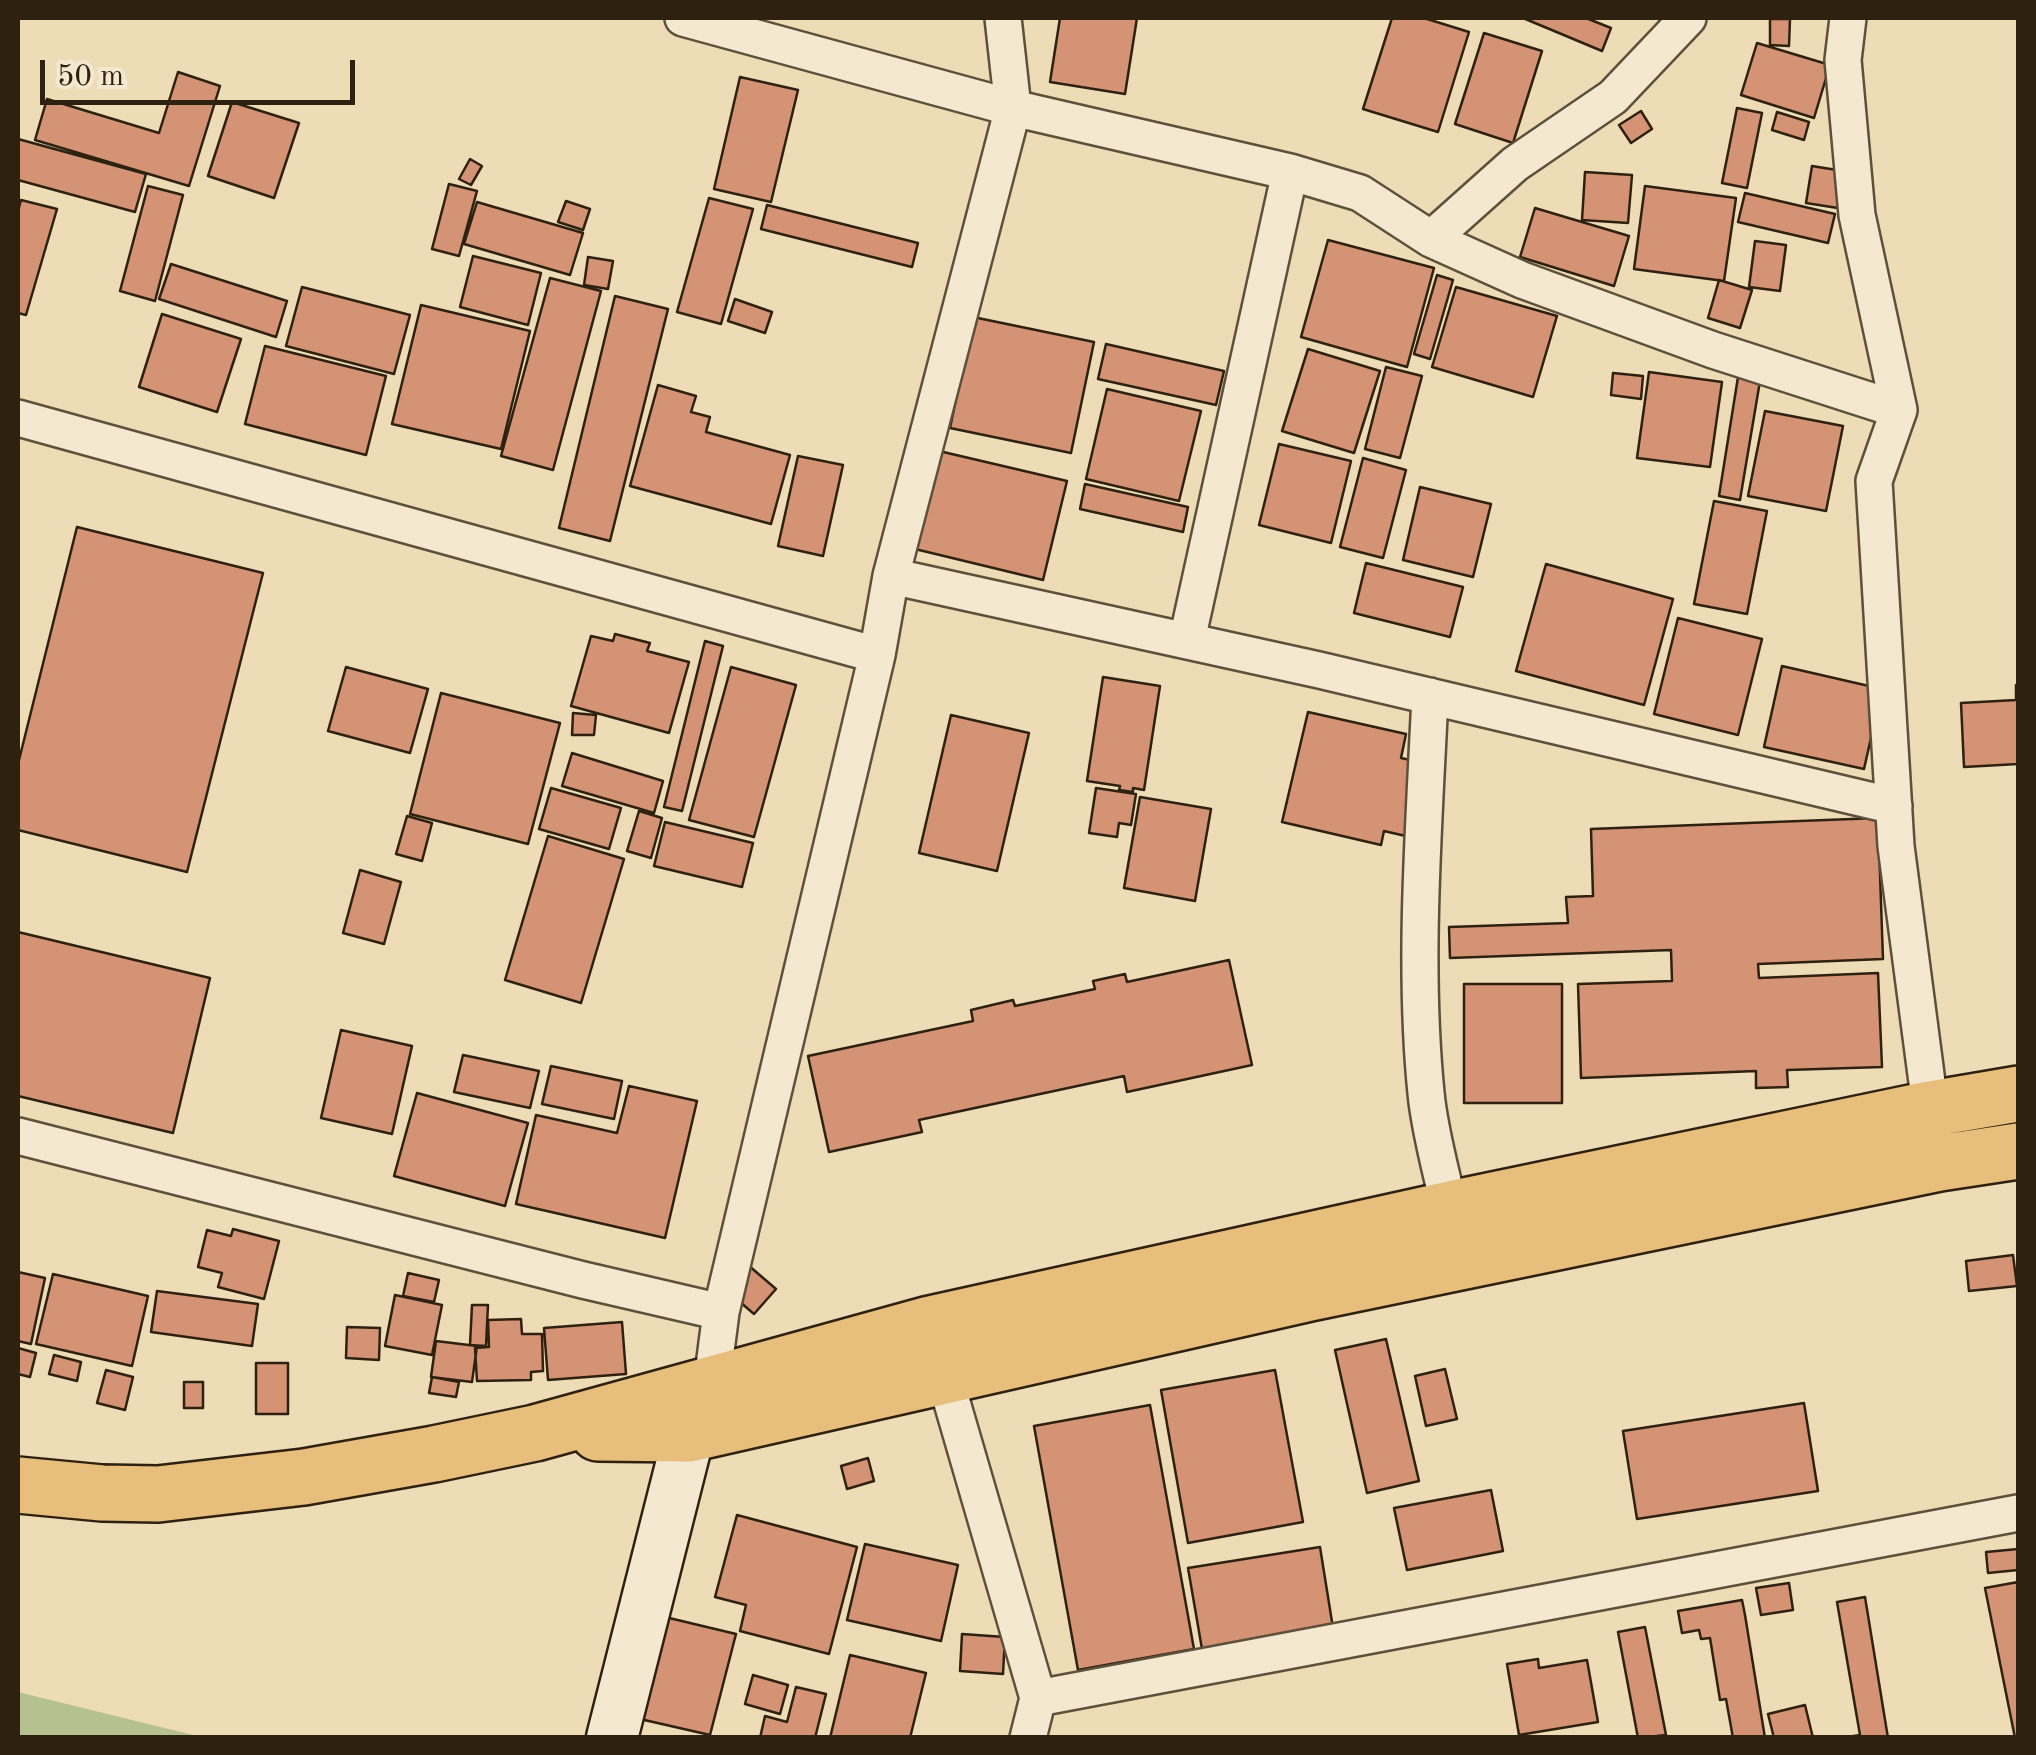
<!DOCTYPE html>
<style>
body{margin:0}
#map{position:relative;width:2036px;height:1755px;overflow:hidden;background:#eedcb6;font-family:"Old Standard TT",serif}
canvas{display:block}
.frame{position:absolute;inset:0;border:20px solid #2e2110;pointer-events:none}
.scale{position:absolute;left:40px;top:60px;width:315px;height:45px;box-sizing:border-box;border:5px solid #2e2110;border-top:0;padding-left:12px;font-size:30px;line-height:35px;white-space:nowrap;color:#2e2110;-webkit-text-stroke:8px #f4e8d0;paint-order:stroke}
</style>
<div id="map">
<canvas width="2036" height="1755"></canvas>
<div class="frame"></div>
<div class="scale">50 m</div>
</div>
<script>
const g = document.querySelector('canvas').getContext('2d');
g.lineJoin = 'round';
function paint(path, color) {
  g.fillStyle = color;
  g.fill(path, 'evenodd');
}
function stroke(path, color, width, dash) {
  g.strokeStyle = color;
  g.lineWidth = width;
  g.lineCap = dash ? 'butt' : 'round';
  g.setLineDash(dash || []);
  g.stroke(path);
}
paint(new Path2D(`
 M18,1692L201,1737H18Z`), '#b5c191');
const building = new Path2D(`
 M1060,18H1137L1125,94L1050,82Z
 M1392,18H1424L1469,32L1438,132L1363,109Z
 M1523,18H1586L1611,28L1602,51Z
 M1770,19H1790L1789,46L1770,45Z
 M1484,33L1542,51L1513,143L1455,124Z
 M1757,43L1830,65L1814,118L1741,95Z
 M178,72L220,86L189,186L35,140L47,99L159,133Z
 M740,77L798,90L771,202L714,189Z
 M232,102L299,123L274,198L208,176Z
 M1737,108L1762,113L1747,188L1722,183Z
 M1641,111L1652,129L1631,143L1619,125Z
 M1777,112L1809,122L1804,140L1772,130Z
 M18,139L146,174L135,212L18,180Z
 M470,159L482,166L471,185L459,179Z
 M1812,166L1849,172L1844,209L1806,203Z
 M1585,172L1632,175L1628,223L1582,220Z
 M449,184L477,191L459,256L432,249Z
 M148,186L183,195L155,301L120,291Z
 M1645,186L1736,198L1724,281L1634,269Z
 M1745,193L1835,214L1828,243L1738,222Z
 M709,198L753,209L721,324L677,312Z
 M21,200L57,209L26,315L18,313V211Z
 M566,201L590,209L583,230L558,222Z
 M477,202L583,233L570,275L464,244Z
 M767,205L918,243L912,267L761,229Z
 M1535,208L1629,236L1614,286L1520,257Z
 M1328,240L1434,268L1407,367L1301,337Z
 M1755,241L1786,245L1780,291L1749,287Z
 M473,256L541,273L528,325L460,307Z
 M588,257L613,261L608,289L584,285Z
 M171,264L287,301L276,337L159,299Z
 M1437,275L1453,280L1430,359L1414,354Z
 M550,278L601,291L553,470L501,456Z
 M1719,280L1752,290L1740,328L1708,318Z
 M302,287L410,315L394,374L286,346Z
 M1456,287L1557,316L1533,397L1432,367Z
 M615,296L668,309L610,541L559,528Z
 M735,299L772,312L765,333L728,321Z
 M421,305L530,331L501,449L392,424Z
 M162,314L241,339L217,412L139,387Z
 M973,317L1094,342L1071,453L950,428Z
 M1106,344L1224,371L1216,405L1098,379Z
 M265,346L386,376L366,455L245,424Z
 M1308,349L1380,371L1354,453L1282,431Z
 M1386,367L1422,376L1400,458L1365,449Z
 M1649,372L1722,382L1710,467L1637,458Z
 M1613,373L1643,376L1641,399L1611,395Z
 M1738,377L1760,381L1740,500L1719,496Z
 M658,385L696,396L691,412L710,417L706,432L790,455L771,524L630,486Z
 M1107,389L1201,411L1179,501L1086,479Z
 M1765,411L1843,426L1826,511L1748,496Z
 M1279,444L1351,461L1331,543L1259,525Z
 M939,451L1067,481L1043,580L915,549Z
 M798,456L843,465L823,556L778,546Z
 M1363,458L1406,470L1383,558L1340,547Z
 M1085,484L1188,507L1183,532L1080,509Z
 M1420,487L1491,504L1473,577L1403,560Z
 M1714,501L1767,511L1747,614L1694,604Z
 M77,527L263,573L187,872L18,830V764Z
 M1366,563L1463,587L1450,637L1354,613Z
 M1546,564L1673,599L1644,705L1516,671Z
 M1678,618L1762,639L1738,735L1654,714Z
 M615,634L650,643L647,651L689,662L669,733L571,706L591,636L613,641Z
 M705,641L723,646L682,811L664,807Z
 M1782,666L1882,689L1864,769L1764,747Z
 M346,667L428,689L410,753L328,731Z
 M731,667L796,685L754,837L689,820Z
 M1103,677L1160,686L1144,790L1133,788V792L1119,790L1120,786L1087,781Z
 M2016,685H2018V764L1964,767L1961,703L2016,700Z
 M441,693L560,723L528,844L410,814Z
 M1308,712L1406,734L1401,758L1419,762L1410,837L1384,831L1381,845L1282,822Z
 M573,713L596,715L594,735H572Z
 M951,715L1029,733L997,871L919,853Z
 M572,753L663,781L654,813L562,786Z
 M551,788L621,808L609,849L539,829Z
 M1096,788L1136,794L1131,825L1119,823L1117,837L1089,833Z
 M1140,797L1211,809L1195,901L1124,888Z
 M639,811L662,818L651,858L627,851Z
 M407,816L432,823L422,861L396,854Z
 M1878,818L1883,959L1758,964L1759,978L1878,973L1882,1067L1787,1070L1788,1087L1756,1088V1071L1581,1078L1578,984L1672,981L1671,950L1450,958L1449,927L1568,923L1566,897L1593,896L1591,829Z
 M665,822L753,843L742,887L654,866Z
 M548,836L624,859L581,1003L505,980Z
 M360,870L401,882L384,944L343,933Z
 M18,932L210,978L173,1133L18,1096Z
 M1229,960L1252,1065L1127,1092L1124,1076L919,1120L922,1132L829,1152L808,1056L973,1021L971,1010L1013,1000L1015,1006L1095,989L1093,981L1125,974L1127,982Z
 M1464,984H1562V1103H1464Z
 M341,1030L412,1046L392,1134L321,1118Z
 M463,1055L539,1071L530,1108L454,1092Z
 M551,1066L622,1081L614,1119L542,1104Z
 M629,1086L697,1101L665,1238L516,1204L536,1115L617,1133Z
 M417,1093L528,1123L505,1206L394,1176Z
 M233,1229L279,1241L264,1299L218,1287L222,1273L198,1267L207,1230L231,1236Z
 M2013,1255L2017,1286L1969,1291L1966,1261Z
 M748,1265L776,1289L754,1314L726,1290Z
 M18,1272L45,1278L31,1344L18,1341Z
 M408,1273L439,1280L434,1302L403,1296Z
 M53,1274L148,1296L132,1366L36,1344Z
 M157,1291L258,1304L252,1346L151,1332Z
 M395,1295L442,1305L432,1355L385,1346Z
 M472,1305H488L486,1346L470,1345Z
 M521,1319L522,1334H542L543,1371L531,1372V1380L477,1381L475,1348L489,1347L488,1320Z
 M622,1322L626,1374L548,1380L544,1328Z
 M347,1327L380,1328L379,1360L346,1358Z
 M1386,1339L1419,1481L1367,1493L1335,1350Z
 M436,1341L477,1346L472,1382L431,1377Z
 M18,1348L36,1353L30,1377L18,1374Z
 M54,1355L81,1362L77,1381L49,1374Z
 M256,1363H288V1414H256Z
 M1445,1369L1457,1419L1426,1426L1415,1376Z
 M106,1370L133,1377L125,1410L97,1403Z
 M1275,1370L1303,1522L1188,1543L1161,1390Z
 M432,1377L459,1382L456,1397L429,1393Z
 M184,1382H203V1408H184Z
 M1804,1403L1818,1491L1637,1519L1623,1431Z
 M1150,1405L1194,1649L1078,1670L1034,1426Z
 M868,1458L874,1481L847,1489L841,1466Z
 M1491,1490L1503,1551L1407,1570L1394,1508Z
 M737,1515L857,1547L829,1654L740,1631L746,1605L715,1597Z
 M865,1544L958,1565L941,1641L847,1620Z
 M1320,1547L1333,1628L1202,1649L1188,1568Z
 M2018,1549V1570L1988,1573L1986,1552Z
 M2018,1582V1738H2015L1985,1588Z
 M1789,1583L1793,1610L1761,1615L1756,1588Z
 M1865,1597L1888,1738H1841L1860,1735L1837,1602Z
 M1742,1600L1745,1615L1765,1738H1733L1726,1699L1720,1700L1710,1638L1701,1639L1699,1630L1682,1633L1678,1611Z
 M665,1617L736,1634L710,1735L640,1719Z
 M1645,1627L1666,1735L1638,1738L1618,1632Z
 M962,1634L1005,1637L1003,1674L960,1671Z
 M850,1655L926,1673L910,1738H830Z
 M1538,1659L1539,1668L1587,1660L1598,1722L1519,1735L1507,1664Z
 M753,1675L788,1685L780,1714L745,1704Z
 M796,1687L826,1694L815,1738H760L765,1716L787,1722Z
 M1805,1705L1813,1738H1774L1768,1714Z`);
paint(building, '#d49374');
stroke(building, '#2e2110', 2.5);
const street = new Path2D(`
 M683,18L1013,108L1290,172L1360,193L1431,239L1522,280L1713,350L1899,410
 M1848,18L1843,60L1857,215L1899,410L1874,481L1896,846L1933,1128
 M1431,239L1515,164L1613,97L1688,18
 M18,418L877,655
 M891,576L1319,670L1894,806
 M1187,640L1290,172
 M1430,696C1424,826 1413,964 1426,1093C1430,1137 1445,1183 1453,1227
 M18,1136L583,1280L721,1312
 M944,1375L1038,1698L1028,1738
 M712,1382L721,1312L877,655L891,576L1013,108L1003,18
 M1038,1698L2018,1513`);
const secondary = new Path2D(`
 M612,1738L689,1434L704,1400`);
const primary = new Path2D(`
 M598,1433L689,1434L1310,1293L1939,1163L2018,1151
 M18,1485L102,1493L158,1494L304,1477L434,1454L535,1433L930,1324L1450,1209L1930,1109L2018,1094`);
stroke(street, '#5e503a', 40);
stroke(secondary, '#2e2110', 55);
stroke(primary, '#2e2110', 60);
stroke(street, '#f4e8d0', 35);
stroke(secondary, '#f4e8d0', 50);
stroke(primary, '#e7be7b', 55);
</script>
